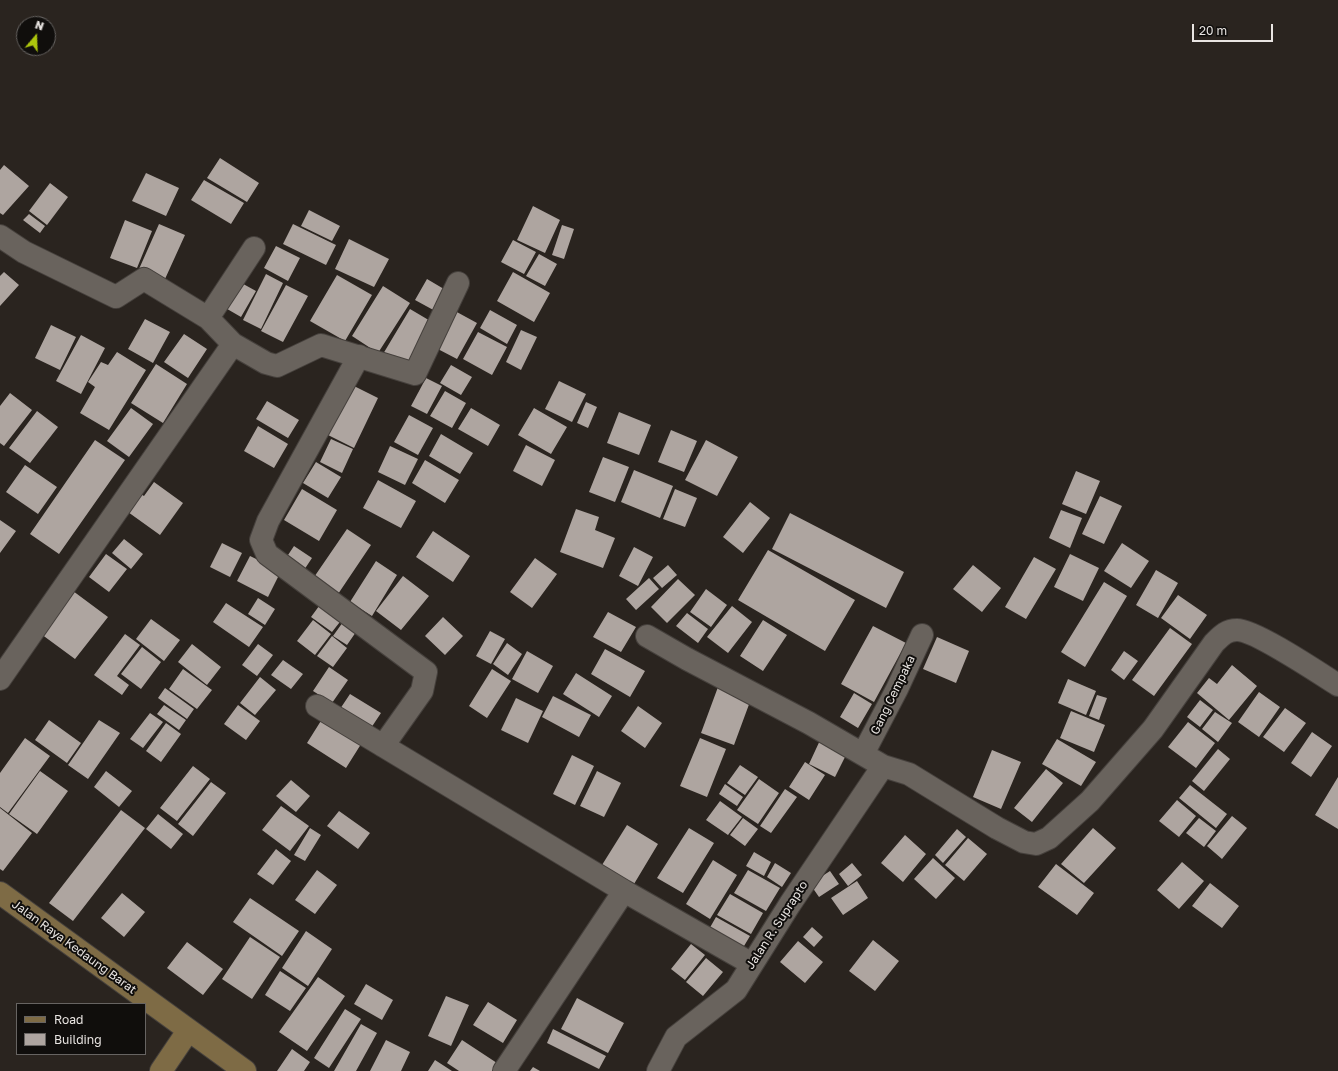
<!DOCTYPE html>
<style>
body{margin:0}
#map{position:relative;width:1338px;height:1071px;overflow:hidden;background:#2a241f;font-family:"Golos Text",sans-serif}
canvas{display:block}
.legend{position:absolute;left:16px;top:1003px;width:130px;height:52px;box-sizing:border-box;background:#100e0c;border:1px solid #676462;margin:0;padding:5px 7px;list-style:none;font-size:12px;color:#e9e5e2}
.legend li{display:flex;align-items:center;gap:8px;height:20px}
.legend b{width:20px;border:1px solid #676462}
.north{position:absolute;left:16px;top:16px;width:40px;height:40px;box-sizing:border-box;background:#100e0c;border:1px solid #676462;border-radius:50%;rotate:19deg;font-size:11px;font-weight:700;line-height:16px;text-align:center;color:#e9e5e2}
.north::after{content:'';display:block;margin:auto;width:14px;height:18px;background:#adc60d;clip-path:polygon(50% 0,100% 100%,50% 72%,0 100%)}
.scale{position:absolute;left:1192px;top:24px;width:81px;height:18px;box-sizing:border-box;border:2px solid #e9e5e2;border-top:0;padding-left:5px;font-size:12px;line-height:14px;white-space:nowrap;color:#e9e5e2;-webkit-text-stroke:3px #100e0c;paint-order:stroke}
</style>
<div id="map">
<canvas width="1338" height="1071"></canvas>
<ul class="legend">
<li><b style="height:5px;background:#7e6b45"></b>Road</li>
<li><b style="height:11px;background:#aea5a0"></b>Building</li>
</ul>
<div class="north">N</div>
<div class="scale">20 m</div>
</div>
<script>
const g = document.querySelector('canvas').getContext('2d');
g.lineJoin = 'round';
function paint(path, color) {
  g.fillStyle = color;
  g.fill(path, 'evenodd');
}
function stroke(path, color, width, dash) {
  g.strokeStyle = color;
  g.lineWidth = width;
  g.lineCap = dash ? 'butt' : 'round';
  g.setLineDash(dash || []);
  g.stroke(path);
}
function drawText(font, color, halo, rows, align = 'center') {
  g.font = font + ' "Golos Text",sans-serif';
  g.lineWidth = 4;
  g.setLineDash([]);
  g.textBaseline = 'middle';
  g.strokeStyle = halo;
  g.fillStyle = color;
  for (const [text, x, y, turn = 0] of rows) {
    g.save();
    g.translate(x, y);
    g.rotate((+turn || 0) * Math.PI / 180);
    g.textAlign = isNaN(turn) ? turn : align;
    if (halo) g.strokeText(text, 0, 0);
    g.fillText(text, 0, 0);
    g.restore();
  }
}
paint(new Path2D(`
 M220,158L259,183L247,202L207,178Z
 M4,165L29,186L3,215L0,213V170Z
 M146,173L179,188L166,216L132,201Z
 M204,180L244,203L231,224L191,200Z
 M50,183L68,197L47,225L29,211Z
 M533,206L560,220L545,253L517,240Z
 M309,210L340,226L332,241L301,226Z
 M29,214L45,226L40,233L23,220Z
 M125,220L152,231L137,268L110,258Z
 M159,224L185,235L165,279L139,269Z
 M293,224L336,245L326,265L283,244Z
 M562,225L574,229L564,259L552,255Z
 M349,239L389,259L374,287L335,269Z
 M513,240L536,252L524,274L501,262Z
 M276,246L300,258L288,281L264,268Z
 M539,254L557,264L545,286L526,276Z
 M4,272L19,285L0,306V276Z
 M513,272L550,293L534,322L497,301Z
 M266,274L283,283L261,329L243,320Z
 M337,275L372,295L345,341L310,321Z
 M427,279L449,292L437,312L415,300Z
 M236,280L256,291L241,317L222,306Z
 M286,285L308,296L283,342L261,331Z
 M383,286L410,303L378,353L352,336Z
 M410,309L432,322L405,367L383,354Z
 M490,310L517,325L507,344L480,328Z
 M455,311L477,323L457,359L434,347Z
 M145,319L170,332L153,363L128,349Z
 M51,325L76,337L60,370L35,358Z
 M521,330L537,337L521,370L506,362Z
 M478,332L507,347L492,375L463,359Z
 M184,334L207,349L188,378L164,362Z
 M81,335L105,348L81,394L56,381Z
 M117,352L146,370L109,430L80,413L95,387L88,382L101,362L108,365Z
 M156,364L187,384L163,423L131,403Z
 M451,365L472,377L461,395L440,383Z
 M426,378L442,386L427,414L411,406Z
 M559,381L586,394L572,422L545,409Z
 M352,385L378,398L354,448L328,435Z
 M445,391L466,403L452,428L430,416Z
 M10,393L32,410L4,446L0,443V406Z
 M267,401L299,420L288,438L256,419Z
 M586,402L597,407L588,428L577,423Z
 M131,408L153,424L129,457L107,441Z
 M471,408L500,425L488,446L458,429Z
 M534,408L567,427L551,454L518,435Z
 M37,411L58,427L30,463L9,448Z
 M619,412L651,425L639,455L607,443Z
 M409,415L433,428L418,455L394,442Z
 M258,426L288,444L274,468L244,451Z
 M671,430L697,441L684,472L658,462Z
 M441,434L473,453L460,474L429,456Z
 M331,439L353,449L342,473L320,462Z
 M95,440L125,460L59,554L30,534Z
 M706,440L738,457L717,496L685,480Z
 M526,445L555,460L542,486L513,471Z
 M390,446L418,459L405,485L378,472Z
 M603,457L629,467L615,502L589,492Z
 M425,460L459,480L445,503L412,483Z
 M316,462L341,477L328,498L303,483Z
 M25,465L57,487L38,514L6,492Z
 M634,470L673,486L660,518L621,502Z
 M1076,471L1100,481L1086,514L1062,504Z
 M378,480L416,501L401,528L363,508Z
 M154,482L183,503L160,535L121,507L134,490L144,496Z
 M302,489L337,510L319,541L284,520Z
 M675,489L697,498L685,527L663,519Z
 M1100,496L1122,506L1104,544L1082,534Z
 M750,502L770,518L743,553L723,537Z
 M576,509L599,517L595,530L615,538L603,568L560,552Z
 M1061,510L1082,518L1070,548L1049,538Z
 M790,513L904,572L886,608L772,549Z
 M0,520L16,531L0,553Z
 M347,529L371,545L334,600L310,583Z
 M433,531L470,556L453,582L416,557Z
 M124,539L143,554L131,569L112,553Z
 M222,543L242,553L230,577L210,567Z
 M1122,543L1149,561L1131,588L1104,571Z
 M294,546L312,558L300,576L282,564Z
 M634,547L653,557L638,586L619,576Z
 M768,550L855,600L825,651L738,600Z
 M106,554L127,569L109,592L89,577Z
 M1070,554L1099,568L1083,601L1054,587Z
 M250,556L281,571L268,597L237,581Z
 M1034,557L1056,569L1026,619L1005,607Z
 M535,558L557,574L532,608L510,592Z
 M376,561L397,575L372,616L350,602Z
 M668,565L677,575L662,588L653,578Z
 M973,565L1001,588L982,612L953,589Z
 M1156,570L1178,583L1158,618L1136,605Z
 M403,576L429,596L401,630L376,611Z
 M649,578L659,589L636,610L626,599Z
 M678,579L695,595L667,623L651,607Z
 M1104,582L1127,596L1085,667L1061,652Z
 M706,589L727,605L711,627L690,612Z
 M73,591L108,617L75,659L41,634Z
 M1178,595L1207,615L1190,639L1161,618Z
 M258,598L275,609L265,625L248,614Z
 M322,602L343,618L332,632L311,617Z
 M226,603L263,627L249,647L213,622Z
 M732,606L752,622L728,653L707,637Z
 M608,612L636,627L621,652L593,637Z
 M687,613L708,629L698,643L676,626Z
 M443,617L463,636L445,655L425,636Z
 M151,619L180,640L164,661L136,639Z
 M313,620L331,634L315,655L297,641Z
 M763,620L787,635L763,671L740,656Z
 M343,622L356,632L347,645L333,636Z
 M873,626L906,643L874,702L841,684Z
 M1170,628L1192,644L1154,696L1132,680Z
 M490,631L505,639L491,664L476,656Z
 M125,634L140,645L117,676L129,685L122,695L94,675Z
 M332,636L347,648L333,667L317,656Z
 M937,637L969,651L956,683L923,669Z
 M507,643L522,654L508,675L493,664Z
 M192,644L221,667L207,685L178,662Z
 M258,644L273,655L257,676L242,665Z
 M142,647L161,662L141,689L121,674Z
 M605,649L645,671L630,697L591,674Z
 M527,651L553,666L538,693L512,679Z
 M1124,651L1138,661L1124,680L1111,670Z
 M283,660L303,674L291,689L271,675Z
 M1232,665L1257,686L1229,720L1197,693L1209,678L1217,684Z
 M329,667L348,680L332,703L313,691Z
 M183,669L212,690L197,709L169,689Z
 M492,669L511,681L487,718L469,706Z
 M576,673L612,696L599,717L563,694Z
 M260,677L276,690L255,715L240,703Z
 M1068,679L1096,691L1086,715L1058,703Z
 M718,687L751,699L734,745L701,733Z
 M165,688L194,709L187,719L158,698Z
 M1259,692L1280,707L1259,737L1238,722Z
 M854,693L872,704L858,728L840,717Z
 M350,694L381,713L369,731L338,712Z
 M1097,695L1107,698L1099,720L1089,716Z
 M553,696L591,715L579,737L542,717Z
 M516,698L543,711L528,743L501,730Z
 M1200,700L1213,710L1200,727L1187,717Z
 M164,705L186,720L179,730L157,714Z
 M238,705L260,721L246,740L224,724Z
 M638,706L662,723L645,748L621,731Z
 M1285,708L1306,723L1284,752L1263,737Z
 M1071,711L1105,725L1094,752L1060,738Z
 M1215,712L1232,723L1218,742L1202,729Z
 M150,713L163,722L143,748L130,739Z
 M324,716L363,741L346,768L307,743Z
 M49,720L81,743L67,763L35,740Z
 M99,720L120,733L88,779L68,765Z
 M1188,722L1215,743L1196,768L1168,747Z
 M166,723L181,734L161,762L146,751Z
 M1312,732L1332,746L1311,777L1291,763Z
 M822,736L849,749L835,777L809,764Z
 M25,738L50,756L8,813L0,807V773Z
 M700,738L726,749L707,797L680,786Z
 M1057,739L1096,762L1081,786L1042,764Z
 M1218,749L1230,759L1204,791L1192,781Z
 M992,750L1021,762L1001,809L973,797Z
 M572,755L594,766L575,805L553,794Z
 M805,762L825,775L809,800L789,787Z
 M740,765L758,777L745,795L727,783Z
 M193,766L210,779L177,821L160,808Z
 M1046,769L1063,783L1032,822L1014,808Z
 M40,771L68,791L37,834L9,814Z
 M106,771L132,791L119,807L94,787Z
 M597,771L621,783L604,817L580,806Z
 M1338,777V829L1315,815Z
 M759,779L779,793L758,824L737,810Z
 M291,780L310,796L296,812L276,796Z
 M211,782L226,793L193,836L178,824Z
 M725,784L743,797L737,806L719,794Z
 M1190,785L1227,814L1216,828L1179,798Z
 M785,789L797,797L771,833L760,826Z
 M1177,800L1196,816L1179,837L1159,821Z
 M720,801L742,817L728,835L706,820Z
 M281,806L309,826L290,851L262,830Z
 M0,808L32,833L3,871L0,869Z
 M121,810L145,828L73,921L49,903Z
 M339,811L370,833L358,849L327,826Z
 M158,814L183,834L171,849L146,829Z
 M1232,816L1247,828L1222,859L1207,846Z
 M743,818L758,829L745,846L730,835Z
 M1199,818L1216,831L1204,847L1186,833Z
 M627,825L658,844L634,884L602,865Z
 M310,828L321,835L305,861L294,855Z
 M689,828L714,843L683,893L657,878Z
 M1093,828L1116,848L1084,883L1061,864Z
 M957,829L966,837L943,863L935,855Z
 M905,835L926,854L903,882L881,863Z
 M968,838L987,854L964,881L945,865Z
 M276,849L291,861L273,885L257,874Z
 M754,852L771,862L764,876L746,866Z
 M933,858L955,878L936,899L914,879Z
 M713,860L737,875L710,919L686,904Z
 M1182,862L1204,881L1179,909L1157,890Z
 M775,863L791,873L782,887L767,877Z
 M852,863L862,875L848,886L839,874Z
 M1056,864L1094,893L1077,915L1038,887Z
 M317,870L337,885L315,914L295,900Z
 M748,870L780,888L766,911L734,893Z
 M830,871L839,884L819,897L810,884Z
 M857,881L868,898L843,915L831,898Z
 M1210,883L1239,906L1222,928L1192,906Z
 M122,893L145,912L124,937L101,918Z
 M730,894L763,913L751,934L717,915Z
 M250,898L299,931L282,956L233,922Z
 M716,917L750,936L741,951L708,931Z
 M812,927L823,937L814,947L803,937Z
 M306,931L332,949L308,986L282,968Z
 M250,937L280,957L252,999L222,979Z
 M873,940L899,961L875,991L849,971Z
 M798,941L823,962L805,983L780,962Z
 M187,942L223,969L203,995L167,968Z
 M691,944L705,955L685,980L671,969Z
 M706,958L723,972L703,996L686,982Z
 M280,971L306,988L290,1011L265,995Z
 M318,977L345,996L307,1051L279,1032Z
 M366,984L393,1000L382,1020L354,1004Z
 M446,996L469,1005L451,1046L428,1036Z
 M577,998L624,1023L608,1053L561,1029Z
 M488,1002L517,1020L503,1043L473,1025Z
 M345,1009L361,1019L329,1068L314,1058Z
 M361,1024L377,1033L356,1071H334Z
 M553,1029L606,1056L599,1069L547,1043Z
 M386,1040L410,1052L401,1071H370Z
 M462,1040L500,1065L496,1071H459L447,1063Z
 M292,1049L310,1062L304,1071H277Z
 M435,1060L452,1071H428Z
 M533,1067L540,1071H530Z`), '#aea5a0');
const street = new Path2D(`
 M0,236L24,252L116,297L144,279L208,318L233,344L266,363L277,366L321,345L415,374L458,283
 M208,318L254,248
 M359,356L268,521L261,540L267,554L426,672L422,691L383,746
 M647,636L687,659L809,723L883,766L909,774L997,828L1024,842L1036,844L1049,838L1090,801L1153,729L1214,643C1221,636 1226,630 1237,630C1255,630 1319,673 1338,685
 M0,679L233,344
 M317,706L624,891L752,964
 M863,754L897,689L922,635
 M504,1071L624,891
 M658,1071L676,1037L736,990L790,904L883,766`);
const secondary = new Path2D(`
 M0,893L245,1071
 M161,1071L188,1031`);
stroke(street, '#46413d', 24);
stroke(secondary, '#46413d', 24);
stroke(street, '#69635d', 22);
stroke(secondary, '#7e6b45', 22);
drawText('12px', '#e9e5e2', '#100e0c', [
 ["Gang Cempaka",893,695,-64],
 ["Jalan R. Suprapto",777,925,-57],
 ["Jalan Raya Kedaung Barat",74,947,36]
]);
</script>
